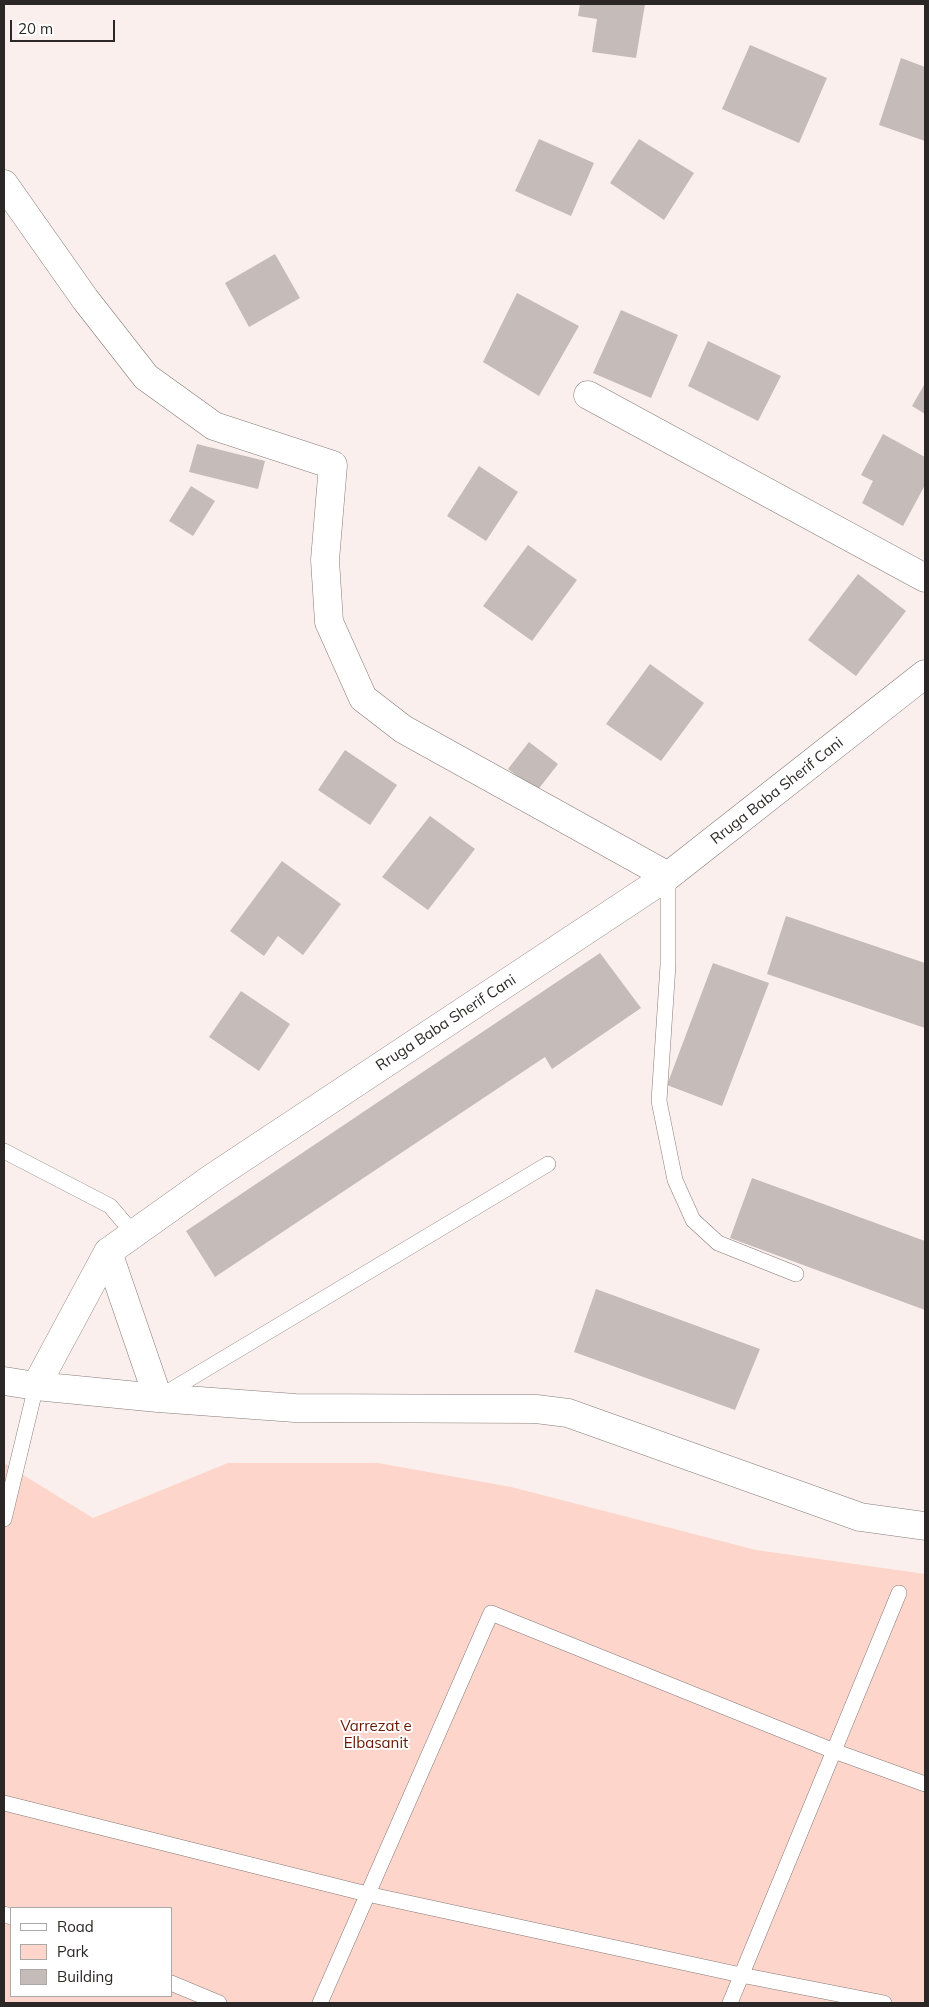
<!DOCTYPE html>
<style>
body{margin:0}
#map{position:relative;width:929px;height:2007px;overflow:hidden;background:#faefec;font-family:Mulish,sans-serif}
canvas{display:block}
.frame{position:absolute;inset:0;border:5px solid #2b2726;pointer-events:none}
.legend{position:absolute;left:10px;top:1907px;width:162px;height:90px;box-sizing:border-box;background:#fff;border:1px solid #aaa9a8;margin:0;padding:6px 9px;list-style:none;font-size:15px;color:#2b2726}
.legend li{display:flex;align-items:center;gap:10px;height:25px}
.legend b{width:25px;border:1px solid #aaa9a8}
.scale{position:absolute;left:10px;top:20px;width:105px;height:22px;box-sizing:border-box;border:2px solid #2b2726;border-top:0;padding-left:6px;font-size:15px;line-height:18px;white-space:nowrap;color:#2b2726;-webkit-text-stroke:4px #fff;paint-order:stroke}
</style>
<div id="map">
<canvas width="929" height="2007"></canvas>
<div class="frame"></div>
<ul class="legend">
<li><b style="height:6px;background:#fff"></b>Road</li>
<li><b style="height:14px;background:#fdd5cb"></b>Park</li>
<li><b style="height:14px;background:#c5bbb8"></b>Building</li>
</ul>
<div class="scale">20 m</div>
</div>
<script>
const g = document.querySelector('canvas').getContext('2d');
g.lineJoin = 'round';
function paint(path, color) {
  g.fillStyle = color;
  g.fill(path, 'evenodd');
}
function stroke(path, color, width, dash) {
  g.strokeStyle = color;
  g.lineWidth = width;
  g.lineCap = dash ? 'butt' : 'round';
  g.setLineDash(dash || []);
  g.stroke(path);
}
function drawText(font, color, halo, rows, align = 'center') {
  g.font = font + ' Mulish,sans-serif';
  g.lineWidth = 4;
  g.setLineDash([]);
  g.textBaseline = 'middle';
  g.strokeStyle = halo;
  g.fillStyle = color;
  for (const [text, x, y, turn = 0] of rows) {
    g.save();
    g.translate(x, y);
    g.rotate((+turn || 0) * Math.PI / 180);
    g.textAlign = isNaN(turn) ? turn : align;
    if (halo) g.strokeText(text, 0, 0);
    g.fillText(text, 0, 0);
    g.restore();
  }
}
paint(new Path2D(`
 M4,1463L93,1518L228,1463H378L511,1487L756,1550L925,1574V2003H4ZM11,1908H171V1996H11Z`), '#fdd5cb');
paint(new Path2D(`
 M580,4H645L636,58L592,52L597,19L578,16Z
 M750,45L827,78L799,143L722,109Z
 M901,58L925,67V141L879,125Z
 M539,139L594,163L571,216L515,191Z
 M639,139L694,173L664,220L610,183Z
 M275,254L300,298L249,327L225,283Z
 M517,293L579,326L539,396L483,362Z
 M621,310L678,335L651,398L593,373Z
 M708,341L781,376L758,421L688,386Z
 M924,385H925V414L912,406Z
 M883,434L925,457V485L903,526L862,503L873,481L861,475Z
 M197,444L265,461L258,489L189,472Z
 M479,466L518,492L486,541L447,516Z
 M191,486L215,501L193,536L169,521Z
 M528,545L577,580L532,641L483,606Z
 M858,574L906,611L856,676L808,640Z
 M650,664L704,703L661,761L606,724Z
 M529,742L558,764L537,791L508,769Z
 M345,750L397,785L370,825L318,790Z
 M430,816L475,849L428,910L382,877Z
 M282,861L341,904L303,955L278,936L264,956L230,931Z
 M786,916L925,963V1028L767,974Z
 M600,953L641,1008L552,1069L545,1057L215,1277L186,1231Z
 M713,963L769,983L722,1106L667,1085Z
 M241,991L290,1024L259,1071L209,1037Z
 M752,1178L925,1241V1310L730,1238Z
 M596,1289L760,1349L735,1410L574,1352Z`), '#c5bbb8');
const lane = new Path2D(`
 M668,876V965L659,1101L675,1180L693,1220L718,1243L796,1274
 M4,1151L110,1206L134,1234
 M161,1396L548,1164
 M4,1519L36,1386
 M4,1803L367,1894L741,1975L884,2003
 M4,1914L11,1917
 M171,1983L219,2003
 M320,2003L491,1613L834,1751L925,1784
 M730,2003L899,1593`);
const street = new Path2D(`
 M4,184L85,299L146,377L214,426L333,465L325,560L329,622L363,698L403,729L668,876
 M588,395L925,578
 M108,1252L158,1398
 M4,1381L36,1386L158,1398L295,1408L536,1409L568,1413L860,1517L925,1526
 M36,1386L108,1252L212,1178L668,876L925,674`);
stroke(lane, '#857b79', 16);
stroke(street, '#857b79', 29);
stroke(lane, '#fff', 15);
stroke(street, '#fff', 28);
drawText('15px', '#2b2726', '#fff', [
 ["Rruga Baba Sherif Cani",777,791,-38],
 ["Rruga Baba Sherif Cani",446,1023,-33]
]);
drawText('15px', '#681501', '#fff', [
 ["Varrezat e",376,1726],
 ["Elbasanit",376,1743]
]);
</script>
